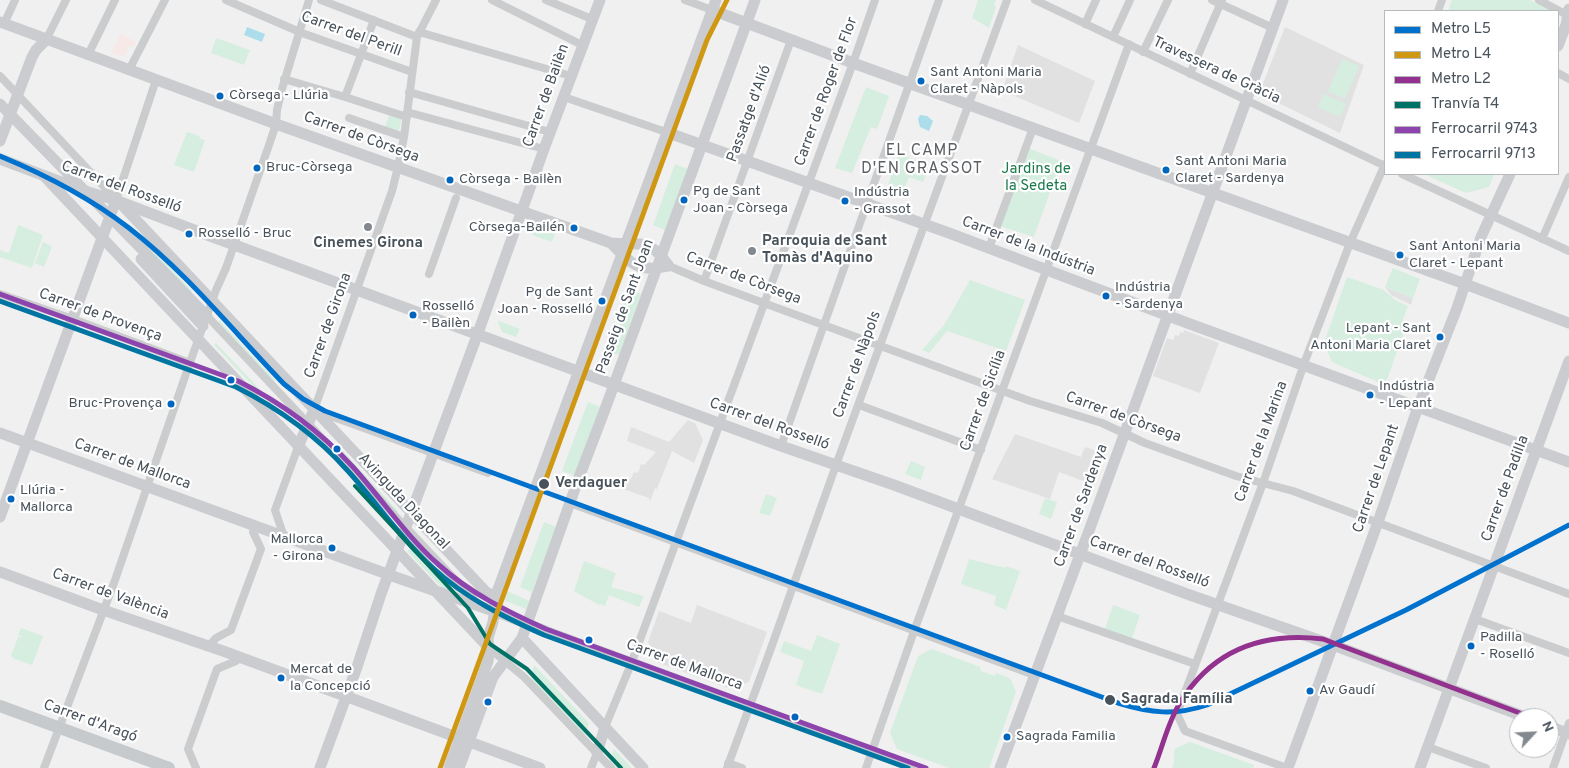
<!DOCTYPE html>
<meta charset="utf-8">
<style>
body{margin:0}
#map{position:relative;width:1569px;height:768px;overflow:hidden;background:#f0f0f0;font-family:Overpass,sans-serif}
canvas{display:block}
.legend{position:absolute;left:1384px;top:10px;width:175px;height:165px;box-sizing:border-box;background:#fff;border:1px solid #b6babd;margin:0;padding:6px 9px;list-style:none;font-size:15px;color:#48525b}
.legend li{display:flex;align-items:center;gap:10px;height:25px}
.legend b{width:25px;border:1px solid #b6babd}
.north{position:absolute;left:1509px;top:708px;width:50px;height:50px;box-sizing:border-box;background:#fff;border:1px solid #b6babd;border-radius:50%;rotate:65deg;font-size:14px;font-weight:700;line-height:20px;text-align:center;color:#48525b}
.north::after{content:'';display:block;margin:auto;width:18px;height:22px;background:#83898f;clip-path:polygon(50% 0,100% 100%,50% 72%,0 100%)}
</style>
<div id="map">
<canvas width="1569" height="768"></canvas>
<ul class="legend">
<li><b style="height:6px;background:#0072ce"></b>Metro L5</li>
<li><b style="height:6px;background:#d09812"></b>Metro L4</li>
<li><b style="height:6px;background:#93328e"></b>Metro L2</li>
<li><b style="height:6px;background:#007165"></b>Tranvía T4</li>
<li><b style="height:6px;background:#8e44ad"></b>Ferrocarril 9743</li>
<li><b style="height:6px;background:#0075a1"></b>Ferrocarril 9713</li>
</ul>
<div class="north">N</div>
</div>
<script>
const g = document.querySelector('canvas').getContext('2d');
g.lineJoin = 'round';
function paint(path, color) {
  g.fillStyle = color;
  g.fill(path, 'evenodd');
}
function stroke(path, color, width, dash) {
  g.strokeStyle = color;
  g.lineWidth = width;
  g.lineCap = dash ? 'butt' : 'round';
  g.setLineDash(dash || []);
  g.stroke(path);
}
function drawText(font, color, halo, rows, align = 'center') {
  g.font = font + ' Overpass,sans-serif';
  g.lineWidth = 4.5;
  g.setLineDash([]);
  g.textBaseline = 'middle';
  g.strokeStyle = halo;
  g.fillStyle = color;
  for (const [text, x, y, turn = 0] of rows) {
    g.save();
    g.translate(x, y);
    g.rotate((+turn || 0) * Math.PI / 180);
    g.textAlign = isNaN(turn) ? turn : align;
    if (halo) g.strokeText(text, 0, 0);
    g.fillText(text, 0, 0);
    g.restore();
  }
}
paint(new Path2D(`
 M1285,27L1364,65L1340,133L1270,99L1262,86Z
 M1018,45L1095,81L1079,123L1002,91Z
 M1385,287L1413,298L1411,305L1391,295Z
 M1184,330L1219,343L1200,393L1153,376L1167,338L1173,340L1175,335L1179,336L1180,332L1183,333Z
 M688,420L695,423L703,440L694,463L672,451L657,489L655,488L650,502L649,498L623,489L628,478L631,479L634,472L637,473L639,471L641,464L644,465L656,452L627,441L631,427L669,442Z
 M1015,434L1081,457L1085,447L1105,454L1094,485L1059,472L1050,499L992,479Z
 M697,605L767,632L749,682L731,689L659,663L648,642L659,611L691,623Z`), '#e2e1e1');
paint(new Path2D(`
 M120,33L136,42L134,47L129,46L125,57L110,52L117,42Z`), '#f6e9e7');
paint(new Path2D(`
 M978,0H996L994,4L996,7L989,28L972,18Z
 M1452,0H1530L1554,11H1448Z
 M216,38L250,50L244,65L211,53Z
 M707,39L710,40L683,111L680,110Z
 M1342,59L1359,66L1345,99L1328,91Z
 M866,87L889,96L877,129L871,127L852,173L835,168Z
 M1324,94L1346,104L1340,117L1318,107Z
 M390,113L402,117L398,134L384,129Z
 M187,132L200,136L199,138L205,140L194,172L174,165Z
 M1028,148L1061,161L1034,237L1000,226Z
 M898,154L930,165L923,182L909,177L903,191L888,185Z
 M675,164L688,169L665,230L653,225Z
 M1424,174H1494L1489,187L1466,193Z
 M18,225L43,235L32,268L0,257V250L9,253Z
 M134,229L192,291L190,293L132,231Z
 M540,229L555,234L552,242L532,235V233Z
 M43,242L52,246L44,267L35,263Z
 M1393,268L1420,279L1413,298L1385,287Z
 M1347,277L1384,290L1395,300L1408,306L1402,322L1407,324L1385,385L1332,362L1324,343Z
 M970,280L1025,300L1006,351L947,331L929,353L922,350L944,325Z
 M616,286L619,287L605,320L597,347L594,346Z
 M629,290L641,294L619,355L606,351Z
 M219,320L275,380L273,382L219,324Z
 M499,321L520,329L516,337L502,332L498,322Z
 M216,343L272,402L270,404L214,345Z
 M574,399L577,400L552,468L550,467Z
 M588,402L600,407L575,476L562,471Z
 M343,451L398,511L396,513L341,454Z
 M911,461L925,467L921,480L905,474Z
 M766,494L777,498L770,516L759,513Z
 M1045,498L1057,502L1051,519L1039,514Z
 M531,517L534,518L509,587L505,586Z
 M544,522L556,527L531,596L530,595L531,592L520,587Z
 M414,542L420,548L414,554L433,573L439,568L465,596L442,588L408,552L409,548L411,550Z
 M969,559L1005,568L1006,566L1020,571L1006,610L994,605L996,596L961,584Z
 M584,561L616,573L611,587L644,596L639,607L609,595L605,606L600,604L599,605L574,591Z
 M504,590L530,601L526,609L501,599Z
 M1113,605L1140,615L1132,638L1105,629Z
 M21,628L43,636L32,665L15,659L11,656L18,637H23L18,635Z
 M817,635L840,644L822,694L796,685L804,661L780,652L784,641L811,651Z
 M932,649L980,667L981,671L995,676L996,673L1010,678L1016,692L989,768H949L897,749L890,733L918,656Z
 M534,665L589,723L585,736L530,679Z
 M1190,742L1254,765L1253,768H1172L1174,762V749Z
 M614,749L632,768H615L609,762Z`), '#d5eedf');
paint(new Path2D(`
 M247,27L265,34L262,42L244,35Z
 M920,115L927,116L933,121L929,131L920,127L918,119Z`), '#abddea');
stroke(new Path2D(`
 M226,0L302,33L412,72
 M321,0L417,37
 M436,0L417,37L404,137L398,167L392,191L314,410L488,473
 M492,0L582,45
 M546,0L587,17L593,18
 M685,0L712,10
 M1035,0L1385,166
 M1212,0L1273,28
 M1539,0L1569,16
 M1438,11L1442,0
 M4,24L15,0
 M1085,24L1096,0
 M419,32L571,76
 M1113,37L1130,0
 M46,40L66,0
 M1143,52L1168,0
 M88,55L115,0
 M129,70L165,0
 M1558,73L1569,79
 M1190,74L1222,0
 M0,76L110,193
 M284,79L345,97L407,117
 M409,92L550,132
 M345,97L374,20
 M564,97L666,132
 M407,112L544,149
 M349,118L404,137
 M1402,174L1569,251
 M116,200L156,80
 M1542,239L1569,177
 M989,248L1033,128
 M669,266L704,281L1030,401L1102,423L1145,443L1236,476L1293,491L1569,594
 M429,274L456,198
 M704,281L791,40
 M0,294L73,319L190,363
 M207,316L478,604
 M859,405L981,450
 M781,446L939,0
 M570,503L1034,675
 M284,537L275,510L298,447
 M1057,616L1195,664
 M1475,619L1569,653
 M209,646L216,638L231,630L261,549L253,532L255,526
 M489,648L524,677L611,768
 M605,727L631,664L853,63L875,0
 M1428,747L1486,768
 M728,763L742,768
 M44,768L114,583L188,368L216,290L226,268L269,145L276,124L277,110L282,89L309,0
 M196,768L188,749L217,669L236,661L239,657
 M591,768L597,753
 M727,768L770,651L836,465L1007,0
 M866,768L913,634L1129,44
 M1287,768L1185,731L1177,714L1263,483L1305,361L1350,243L1385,164
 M1553,768L1569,723`), '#caccce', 8);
stroke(new Path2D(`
 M712,10L853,63L1465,284L1569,323
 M0,22L276,124L611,243C642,246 647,236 669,266C638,273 631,264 611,243
 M1558,46L1566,25L1569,9
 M0,104L207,316
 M666,132L949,233L1190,324L1569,462
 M0,141L32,57L36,50L46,40
 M0,159L85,191L115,200L210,236L781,446L894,485L1187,594L1333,645L1528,718
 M45,177L489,648
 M123,206L487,593L494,595L497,592
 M141,259L203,326
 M0,433L398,578L502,614L553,634L916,768
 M298,447L314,410
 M0,517L116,200
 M0,572L103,610L223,651L540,768
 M522,638L643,768
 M1549,726L1569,734
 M597,753L605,727
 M320,768L357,667L381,594L478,333L544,149L600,0
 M449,768L488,661L489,654L488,638L493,622L497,592L716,0
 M459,768L493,677L522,638L578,480L604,412L755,0
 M1000,768L1090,528L1283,0
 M1288,768L1378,522L1418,407L1457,308L1481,237L1510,174
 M1420,768L1569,361`), '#cbcccf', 11);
stroke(new Path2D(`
 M0,706L169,768`), '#c6cacc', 12);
stroke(new Path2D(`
 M316,440L436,568`), '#c5c6c8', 1);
stroke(new Path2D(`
 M0,294L238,381C282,403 320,431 353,467C382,499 406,536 439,565C470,593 508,612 546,629L926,768`), '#8e44ad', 5);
stroke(new Path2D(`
 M0,301L236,387C278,408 316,435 348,471C377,503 401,539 433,568C465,598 504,617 544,635L908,768`), '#0075a1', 5);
stroke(new Path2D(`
 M355,486L468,608L490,644L527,669L621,768`), '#007165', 4);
stroke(new Path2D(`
 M0,156C46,175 89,197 129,228C187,273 233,331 284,384L303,399L325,411L1118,703C1151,713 1174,716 1207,705L1406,610L1569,525`), '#0072ce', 5);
stroke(new Path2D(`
 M440,768L707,40L727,0`), '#d09812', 5);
stroke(new Path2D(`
 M1154,768C1163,746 1168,721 1181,701C1214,649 1264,632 1323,639L1533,718`), '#93328e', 5);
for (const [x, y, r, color] of [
 [921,81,4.5,"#0065bd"],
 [220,96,4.5,"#0065bd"],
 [257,168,4.5,"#0065bd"],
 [1166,170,4.5,"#0065bd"],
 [450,180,4.5,"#0065bd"],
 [684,200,4.5,"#0065bd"],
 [845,201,4.5,"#0065bd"],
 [368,227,5,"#83898f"],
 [574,228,4.5,"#0065bd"],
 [189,234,4.5,"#0065bd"],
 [752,251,5,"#83898f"],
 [1400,255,4.5,"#0065bd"],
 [1106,296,4.5,"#0065bd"],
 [602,301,4.5,"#0065bd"],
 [413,315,4.5,"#0065bd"],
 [1440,337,4.5,"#0065bd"],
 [231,380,4.5,"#0065bd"],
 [1370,395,4.5,"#0065bd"],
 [171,404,4.5,"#0065bd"],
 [337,449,4.5,"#0065bd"],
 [544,484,6,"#48525b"],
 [11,499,4.5,"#0065bd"],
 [332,548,4.5,"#0065bd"],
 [589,640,4.5,"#0065bd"],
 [1471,646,4.5,"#0065bd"],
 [281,678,4.5,"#0065bd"],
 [1310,691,4.5,"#0065bd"],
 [1110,700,6,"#48525b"],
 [488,702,4.5,"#0065bd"],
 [795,717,4.5,"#0065bd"],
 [1007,737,4.5,"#0065bd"]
]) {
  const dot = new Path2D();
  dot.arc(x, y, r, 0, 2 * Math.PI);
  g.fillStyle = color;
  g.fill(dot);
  stroke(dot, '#fff', 2);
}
drawText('14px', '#48525b', '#fff', [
 ["Sant Antoni Maria",930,73],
 ["Claret - Nàpols",930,90],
 ["Còrsega - Llúria",229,96],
 ["Sant Antoni Maria",1175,162],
 ["Claret - Sardenya",1175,179],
 ["Bruc-Còrsega",266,168],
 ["Còrsega - Bailèn",459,180],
 ["Pg de Sant",693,192],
 ["Joan - Còrsega",693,209],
 ["Indústria",854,193],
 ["- Grassot",854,210],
 ["Còrsega-Bailén",565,228,"right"],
 ["Rosselló - Bruc",198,234],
 ["Sant Antoni Maria",1409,247],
 ["Claret - Lepant",1409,264],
 ["Indústria",1115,288],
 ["- Sardenya",1115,305],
 ["Pg de Sant",593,293,"right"],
 ["Joan - Rosselló",593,310,"right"],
 ["Rosselló",422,307],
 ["- Bailèn",422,324],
 ["Lepant - Sant",1431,329,"right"],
 ["Antoni Maria Claret",1431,346,"right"],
 ["Indústria",1379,387],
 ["- Lepant",1379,404],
 ["Bruc-Provença",162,404,"right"],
 ["Llúria -",20,491],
 ["Mallorca",20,508],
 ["Mallorca",323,540,"right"],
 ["- Girona",323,557,"right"],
 ["Padilla",1480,638],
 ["- Roselló",1480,655],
 ["Mercat de",290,670],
 ["la Concepció",290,687],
 ["Av Gaudí",1319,691],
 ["Sagrada Familia",1016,737]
], 'left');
drawText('15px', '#48525b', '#fff', [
 ["Carrer del Perill",351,35,20],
 ["Travessera de Gràcia",1216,71,25],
 ["Carrer de Roger de Flor",827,92,-70],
 ["Carrer de Bailèn",547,96,-70],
 ["Passatge d'Alió",750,114,-70],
 ["Carrer de Còrsega",361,138,20],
 ["Carrer del Rosselló",121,188,20],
 ["Carrer de la Indústria",1028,247,21],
 ["Carrer de Còrsega",743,279,21],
 ["Passeig de Sant Joan",626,307,-70],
 ["Carrer de Provença",100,316,20],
 ["Carrer de Girona",329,326,-70],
 ["Carrer de Nàpols",858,365,-70],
 ["Carrer de Sicília",984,401,-70],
 ["Carrer de Còrsega",1123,418,20],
 ["Carrer del Rosselló",769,425,20],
 ["Carrer de la Marina",1262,442,-70],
 ["Carrer de Mallorca",132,465,20],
 ["Carrer de Lepant",1377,479,-71],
 ["Carrer de Padilla",1506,489,-70],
 ["Avinguda Diagonal",403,502,47],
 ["Carrer de Sardenya",1082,506,-70],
 ["Carrer del Rosselló",1149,563,20],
 ["Carrer de València",110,595,20],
 ["Carrer de Mallorca",684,666,20],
 ["Carrer d'Aragó",90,722,20]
]);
drawText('15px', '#1b7a4b', '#fff', [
 ["Jardins de",1036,170],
 ["la Sedeta",1036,187]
]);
drawText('bold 15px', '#48525b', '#fff', [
 ["Parroquia de Sant",762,242],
 ["Tomàs d'Aquino",762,259],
 ["Cinemes Girona",368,244,"center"]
], 'left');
drawText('bold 15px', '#48525b', '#fff', [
 ["Verdaguer",555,484],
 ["Sagrada Família",1121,700]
], 'left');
g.letterSpacing = '1px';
drawText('16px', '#5c5f63', '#fff', [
 ["EL CAMP",922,152],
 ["D'EN GRASSOT",922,170]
]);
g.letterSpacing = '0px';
</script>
